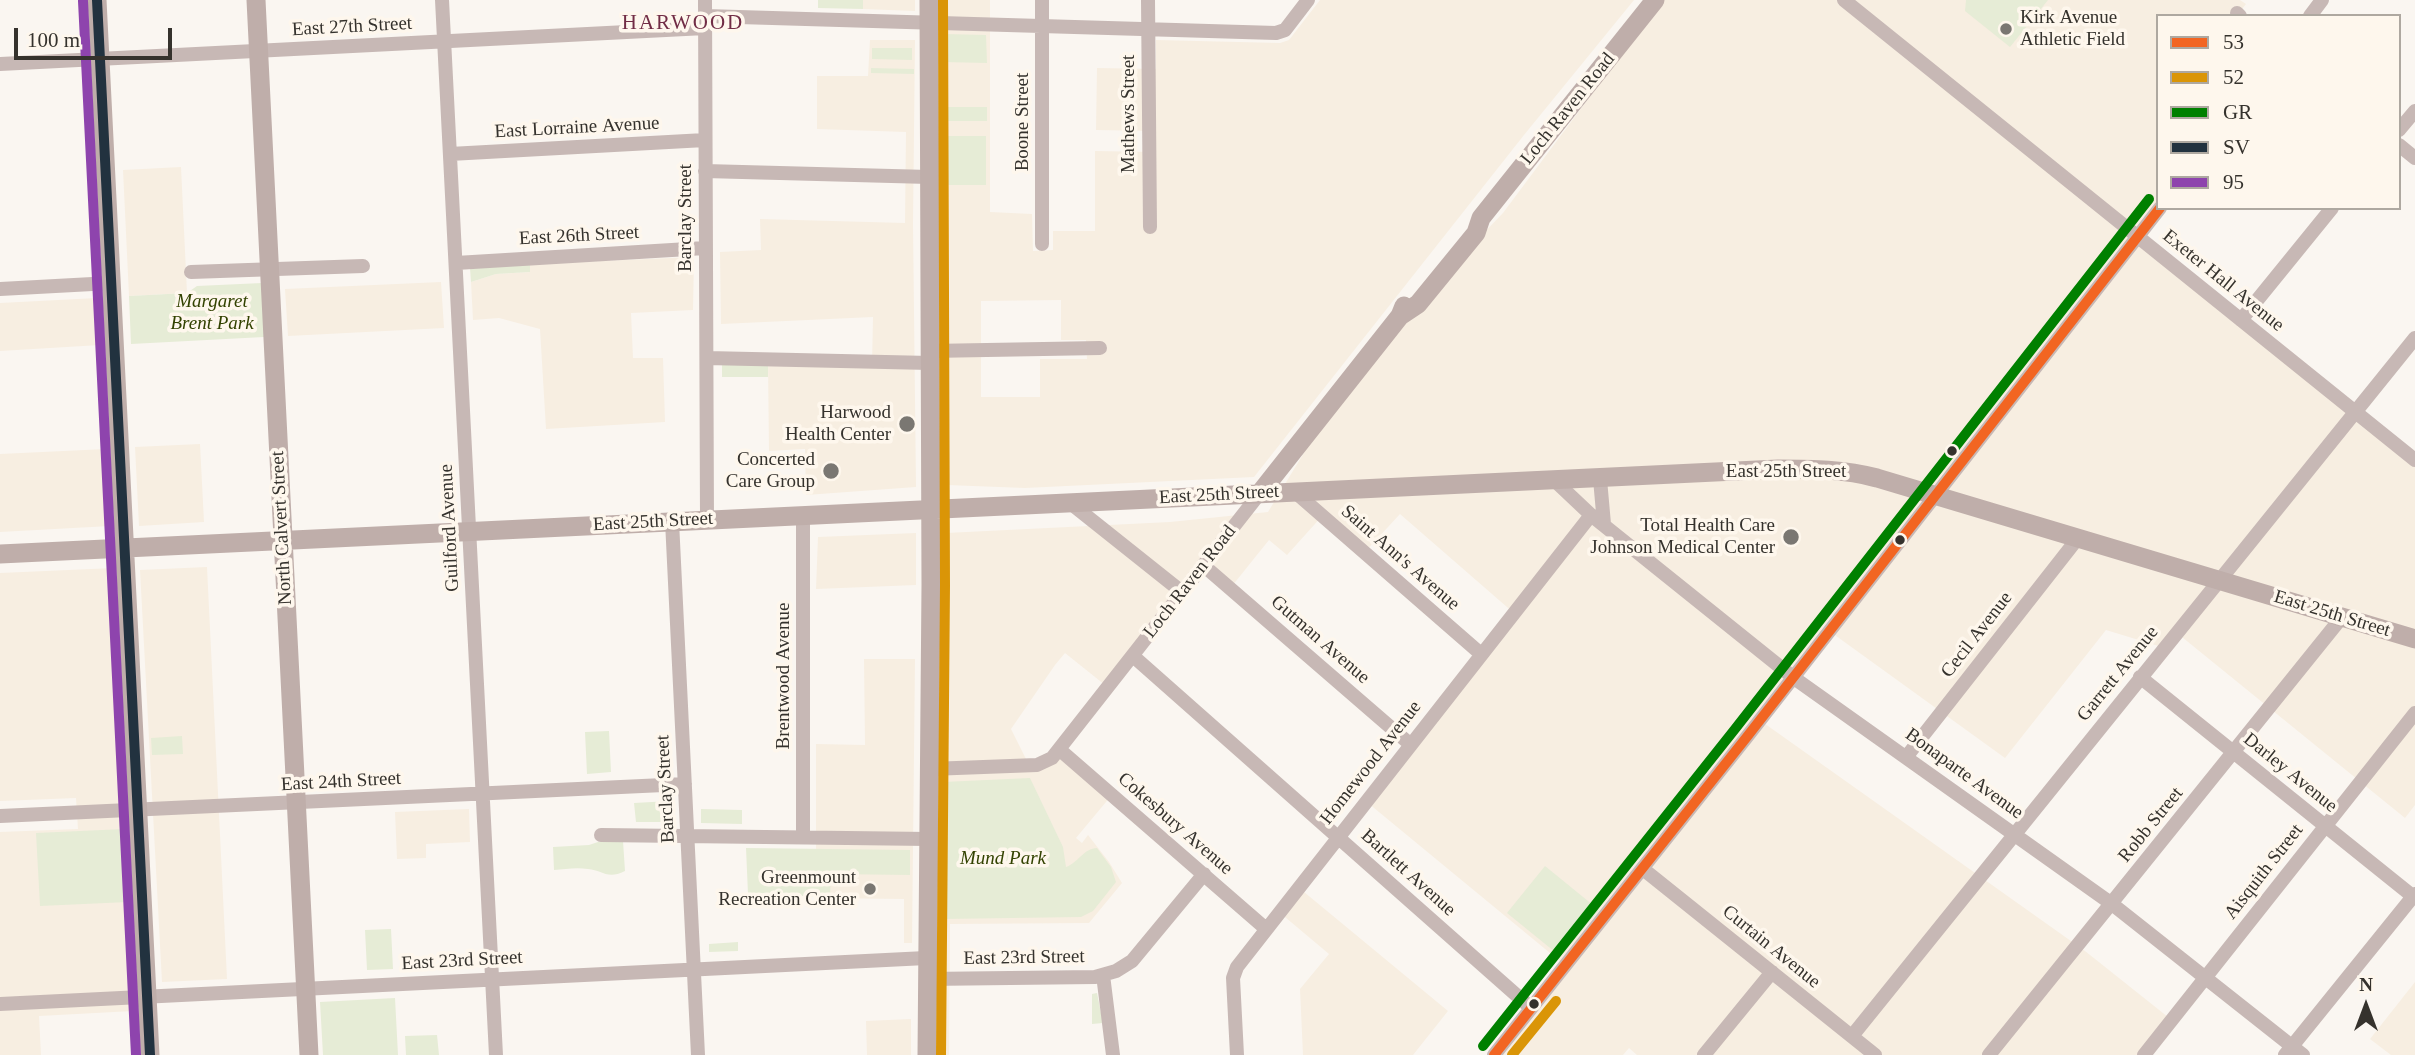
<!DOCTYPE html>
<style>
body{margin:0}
#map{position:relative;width:2415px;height:1055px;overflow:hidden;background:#faf6f1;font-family:Georgia,serif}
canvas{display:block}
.legend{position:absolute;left:2156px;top:14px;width:245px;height:196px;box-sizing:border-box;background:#fef7ed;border:2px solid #aea8a0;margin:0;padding:9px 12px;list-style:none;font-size:21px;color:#35322d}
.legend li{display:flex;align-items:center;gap:14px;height:35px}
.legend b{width:35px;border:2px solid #aea8a0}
.north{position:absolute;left:2331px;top:971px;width:70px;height:70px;-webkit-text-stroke:5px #fef7ed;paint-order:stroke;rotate:0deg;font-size:19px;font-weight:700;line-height:28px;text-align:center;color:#35322d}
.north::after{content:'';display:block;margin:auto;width:24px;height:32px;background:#35322d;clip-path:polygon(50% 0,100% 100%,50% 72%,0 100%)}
.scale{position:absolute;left:14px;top:28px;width:158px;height:32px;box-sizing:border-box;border:4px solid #35322d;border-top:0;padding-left:9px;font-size:21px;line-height:24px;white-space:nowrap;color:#35322d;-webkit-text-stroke:5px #fef7ed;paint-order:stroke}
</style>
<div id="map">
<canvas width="2415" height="1055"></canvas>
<ul class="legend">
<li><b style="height:9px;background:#f26522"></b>53</li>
<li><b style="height:9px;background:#da9507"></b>52</li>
<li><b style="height:9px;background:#008000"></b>GR</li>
<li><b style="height:9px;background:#22323f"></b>SV</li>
<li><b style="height:9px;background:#8e44ad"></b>95</li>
</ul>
<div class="north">N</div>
<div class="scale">100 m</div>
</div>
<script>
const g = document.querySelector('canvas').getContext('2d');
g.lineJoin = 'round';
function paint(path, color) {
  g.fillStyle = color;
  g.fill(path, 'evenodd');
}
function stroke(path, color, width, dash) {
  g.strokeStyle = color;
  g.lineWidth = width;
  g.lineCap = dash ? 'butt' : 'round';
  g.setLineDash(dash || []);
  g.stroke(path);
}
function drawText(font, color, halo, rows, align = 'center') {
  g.font = font + ' Georgia,serif';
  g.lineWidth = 7;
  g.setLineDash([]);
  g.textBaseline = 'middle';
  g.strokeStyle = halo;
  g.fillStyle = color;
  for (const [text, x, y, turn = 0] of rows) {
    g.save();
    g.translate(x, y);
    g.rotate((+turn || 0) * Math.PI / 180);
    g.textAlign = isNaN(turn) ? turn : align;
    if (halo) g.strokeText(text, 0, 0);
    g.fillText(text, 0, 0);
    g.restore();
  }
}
paint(new Path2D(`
 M863,0H915V11L863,9Z
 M942,0H990V212L1032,214L1033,251L1053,250V231H1095V151L1154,152V131L1096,130L1097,68L1156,69V40L1280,43L1289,40L1320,0H1634L1524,135L1254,477L1025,488L947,485ZM1061,300V340H1086L1087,359H1040V397H981V301Z
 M1662,0H2240L2246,4L2239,13L2241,16H2158V208L2136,238L2415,461V805L2405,818L2177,633L2165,648L2106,630L2005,758L1832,633L1761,721L2085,951L2173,1021L2145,1055H1637L1629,1048L1623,1055H1495L1567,967L1368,803L1515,614L1400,514L1364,553L1323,515L1287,555L1269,540L1228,591L1204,570L1110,689L1065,653L1055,665L1011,729L1029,765L1060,753L1111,796L1076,838L1082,843L1088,835L1109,862L1122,883L1089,923L950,924L949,1055H940L946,533L1170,522L1268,512L1336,400L1398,322L1503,213Z
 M870,40H915L913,224L916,487L806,495L805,449L769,451L768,363L872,365L873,317L721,324L720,252L761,250L760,219L905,223L906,132L817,129V76H868Z
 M181,167L187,293L129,296L123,170Z
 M694,257L693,310L631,313L633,358H663L665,422L546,429L540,329L499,318L473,320L471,282L496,274L530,272V264Z
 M441,282L444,328L288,336L285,289Z
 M97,298L100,345L0,351V303Z
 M200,444L204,522L139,526L135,447Z
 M106,449L110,526L0,532V454Z
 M916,533V585L816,589L818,537Z
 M207,567L227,979L162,982L140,570Z
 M114,568L133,1011L39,1016L41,1055H0V832L78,829L76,798L0,801V573Z
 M864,659H915L912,943H904V899L816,898V744L865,745Z
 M469,809L470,842L426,844V858L397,859L395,812Z
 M1298,887L1448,1011L1413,1055H1303L1300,989L1329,954L1279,912Z
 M2415,982V1055H2391L2370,1039Z
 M911,1019V1055H867L866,1021Z`), '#f7eee1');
paint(new Path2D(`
 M818,0H863V9L818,8Z
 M1966,0H2048L2010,47L1965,11Z
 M944,34L986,35L987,63L943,62Z
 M872,48H912V60L872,59Z
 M871,68L914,69V74L871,73Z
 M944,107H987V121H944Z
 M944,136H986V185H945Z
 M530,264V272L496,274L471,282L470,268Z
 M262,283L264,337L131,344L129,296L187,293L197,286Z
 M722,363H768V377H722Z
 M609,731L611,772L587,774L585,732Z
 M182,736L183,754L152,755L151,738Z
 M1030,778L1063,847L1066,867C1078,863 1084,848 1097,848L1111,867L1116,882L1093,911L1081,917L943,919V782Z
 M670,801L671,822H636L634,803Z
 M701,809L742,810V824L701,823Z
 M124,829L128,902L40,906L36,833Z
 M601,841H623L625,871C607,880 602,870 588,869C577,867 565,869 554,870L553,847L589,845Z
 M746,848L910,850V875L831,874L830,897L748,894Z
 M1545,866L1599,910L1560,956L1507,913Z
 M391,929L393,969L367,970L365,930Z
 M738,942V951L709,952V944Z
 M1097,993L1103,1023L1092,1024V994Z
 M395,998L398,1055H323L320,1002Z
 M437,1035L439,1055H406L405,1036Z`), '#e6ecd6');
stroke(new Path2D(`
 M442,0L496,1055
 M705,0L707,520
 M1042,0V244
 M1148,0L1150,227
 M1844,0L2415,460
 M2237,13L2240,16
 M705,16L1276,33L1285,30L1308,0
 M2310,16L2322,0
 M0,64L705,28
 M2399,130L2415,111
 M2399,145L2415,158
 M450,154L705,140
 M705,171L929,177
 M456,263L705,248
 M191,272L363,266
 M0,289L111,283
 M2241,320L2332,208
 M930,351L1100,348
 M707,358L930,363
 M1600,479L1604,524
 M1555,481L1591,515L1794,678L2112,904L2303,1055
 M1295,492L1481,654
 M1069,502L1182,592
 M803,515V837
 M672,521L698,1055
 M1203,565L1411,745
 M1133,656L1531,1008
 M2140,677L2415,898
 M1060,750L1265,928
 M1907,756L2078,538
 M930,769L1037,765L1052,758L1260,493
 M0,816L685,784
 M601,835L929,839
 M1643,869L1875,1055
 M1103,975L1113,1055
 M926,979L1095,977L1116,971L1132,961L1204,874
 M0,1004L926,958
 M1852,1036L2415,338
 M1237,1055L1233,978L1237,967L1591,515
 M1494,1055L1746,738L2160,208
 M1704,1055L1772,972
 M1989,1055L2342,617
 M2144,1055L2415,713
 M2285,1055L2415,894`), '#c7b8b5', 14);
stroke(new Path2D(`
 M97,0L150,1055
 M256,0L309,1055
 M1400,316L1418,304L1476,233L1481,218L1655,0
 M1260,493L1400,316L1404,306
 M0,554L1778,469C1812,469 1844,469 1877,478L2415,639
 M927,1055L931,585L929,0`), '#bfaeaa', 19);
stroke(new Path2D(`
 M1494,1055L1746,738L2160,208`), '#f26522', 10);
stroke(new Path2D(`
 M941,1055L945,585L943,0
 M1512,1055L1556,1001`), '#da9507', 10);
stroke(new Path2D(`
 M1483,1046L1735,729L2149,199`), '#008000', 10);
stroke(new Path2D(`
 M97,0L150,1055`), '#22323f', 10);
stroke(new Path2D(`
 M83,1L136,1055`), '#8e44ad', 10);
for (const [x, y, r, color] of [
 [2006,29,7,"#7a7772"],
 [907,424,9,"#7a7772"],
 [1952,451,6,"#35322d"],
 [831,471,9,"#7a7772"],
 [1791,537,9,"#7a7772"],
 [1900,540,6,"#35322d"],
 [870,889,7,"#7a7772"],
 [1534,1004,6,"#35322d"]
]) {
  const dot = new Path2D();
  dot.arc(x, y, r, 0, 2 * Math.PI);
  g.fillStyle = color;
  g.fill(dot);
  stroke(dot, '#fef7ed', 2.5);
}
drawText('19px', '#35322d', '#fef7ed', [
 ["Kirk Avenue",2020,18,"left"],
 ["Athletic Field",2020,40,"left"],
 ["Harwood",891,413],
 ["Health Center",891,435],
 ["Concerted",815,460],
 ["Care Group",815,482],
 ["Total Health Care",1775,526],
 ["Johnson Medical Center",1775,548],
 ["Greenmount",856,878],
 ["Recreation Center",856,900]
], 'right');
drawText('19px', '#35322d', '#fef7ed', [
 ["East 27th Street",352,27,-3],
 ["Loch Raven Road",1568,109,-51],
 ["Mathews Street",1129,114,-90],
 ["Boone Street",1023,122,-90],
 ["East Lorraine Avenue",577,128,-3],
 ["Barclay Street",686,218,-90],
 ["East 26th Street",579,236,-3],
 ["Exeter Hall Avenue",2223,281,39],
 ["East 25th Street",1786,472],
 ["East 25th Street",1219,495,-3],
 ["East 25th Street",653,522,-3],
 ["North Calvert Street",282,528,-93],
 ["Guilford Avenue",450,528,-93],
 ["Saint Ann's Avenue",1400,558,41],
 ["Loch Raven Road",1190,582,-52],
 ["East 25th Street",2332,614,17],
 ["Cecil Avenue",1977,635,-52],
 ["Gutman Avenue",1320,640,41],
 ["Garrett Avenue",2118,674,-51],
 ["Brentwood Avenue",784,676,-90],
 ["Homewood Avenue",1371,763,-52],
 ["Darley Avenue",2290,773,39],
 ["Bonaparte Avenue",1964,774,36],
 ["East 24th Street",341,782,-3],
 ["Barclay Street",666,789,-93],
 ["Cokesbury Avenue",1175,824,41],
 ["Robb Street",2151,825,-51],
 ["Aisquith Street",2264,872,-52],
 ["Bartlett Avenue",1408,873,42],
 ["Curtain Avenue",1771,947,39],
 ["East 23rd Street",1024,958,-1],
 ["East 23rd Street",462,961,-3]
]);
drawText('italic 19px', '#324201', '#fef7ed', [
 ["Margaret",212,302],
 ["Brent Park",212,324],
 ["Mund Park",1003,859]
]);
g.letterSpacing = '2px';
drawText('21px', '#712d46', '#fef7ed', [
 ["HARWOOD",683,23]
]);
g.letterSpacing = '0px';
</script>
